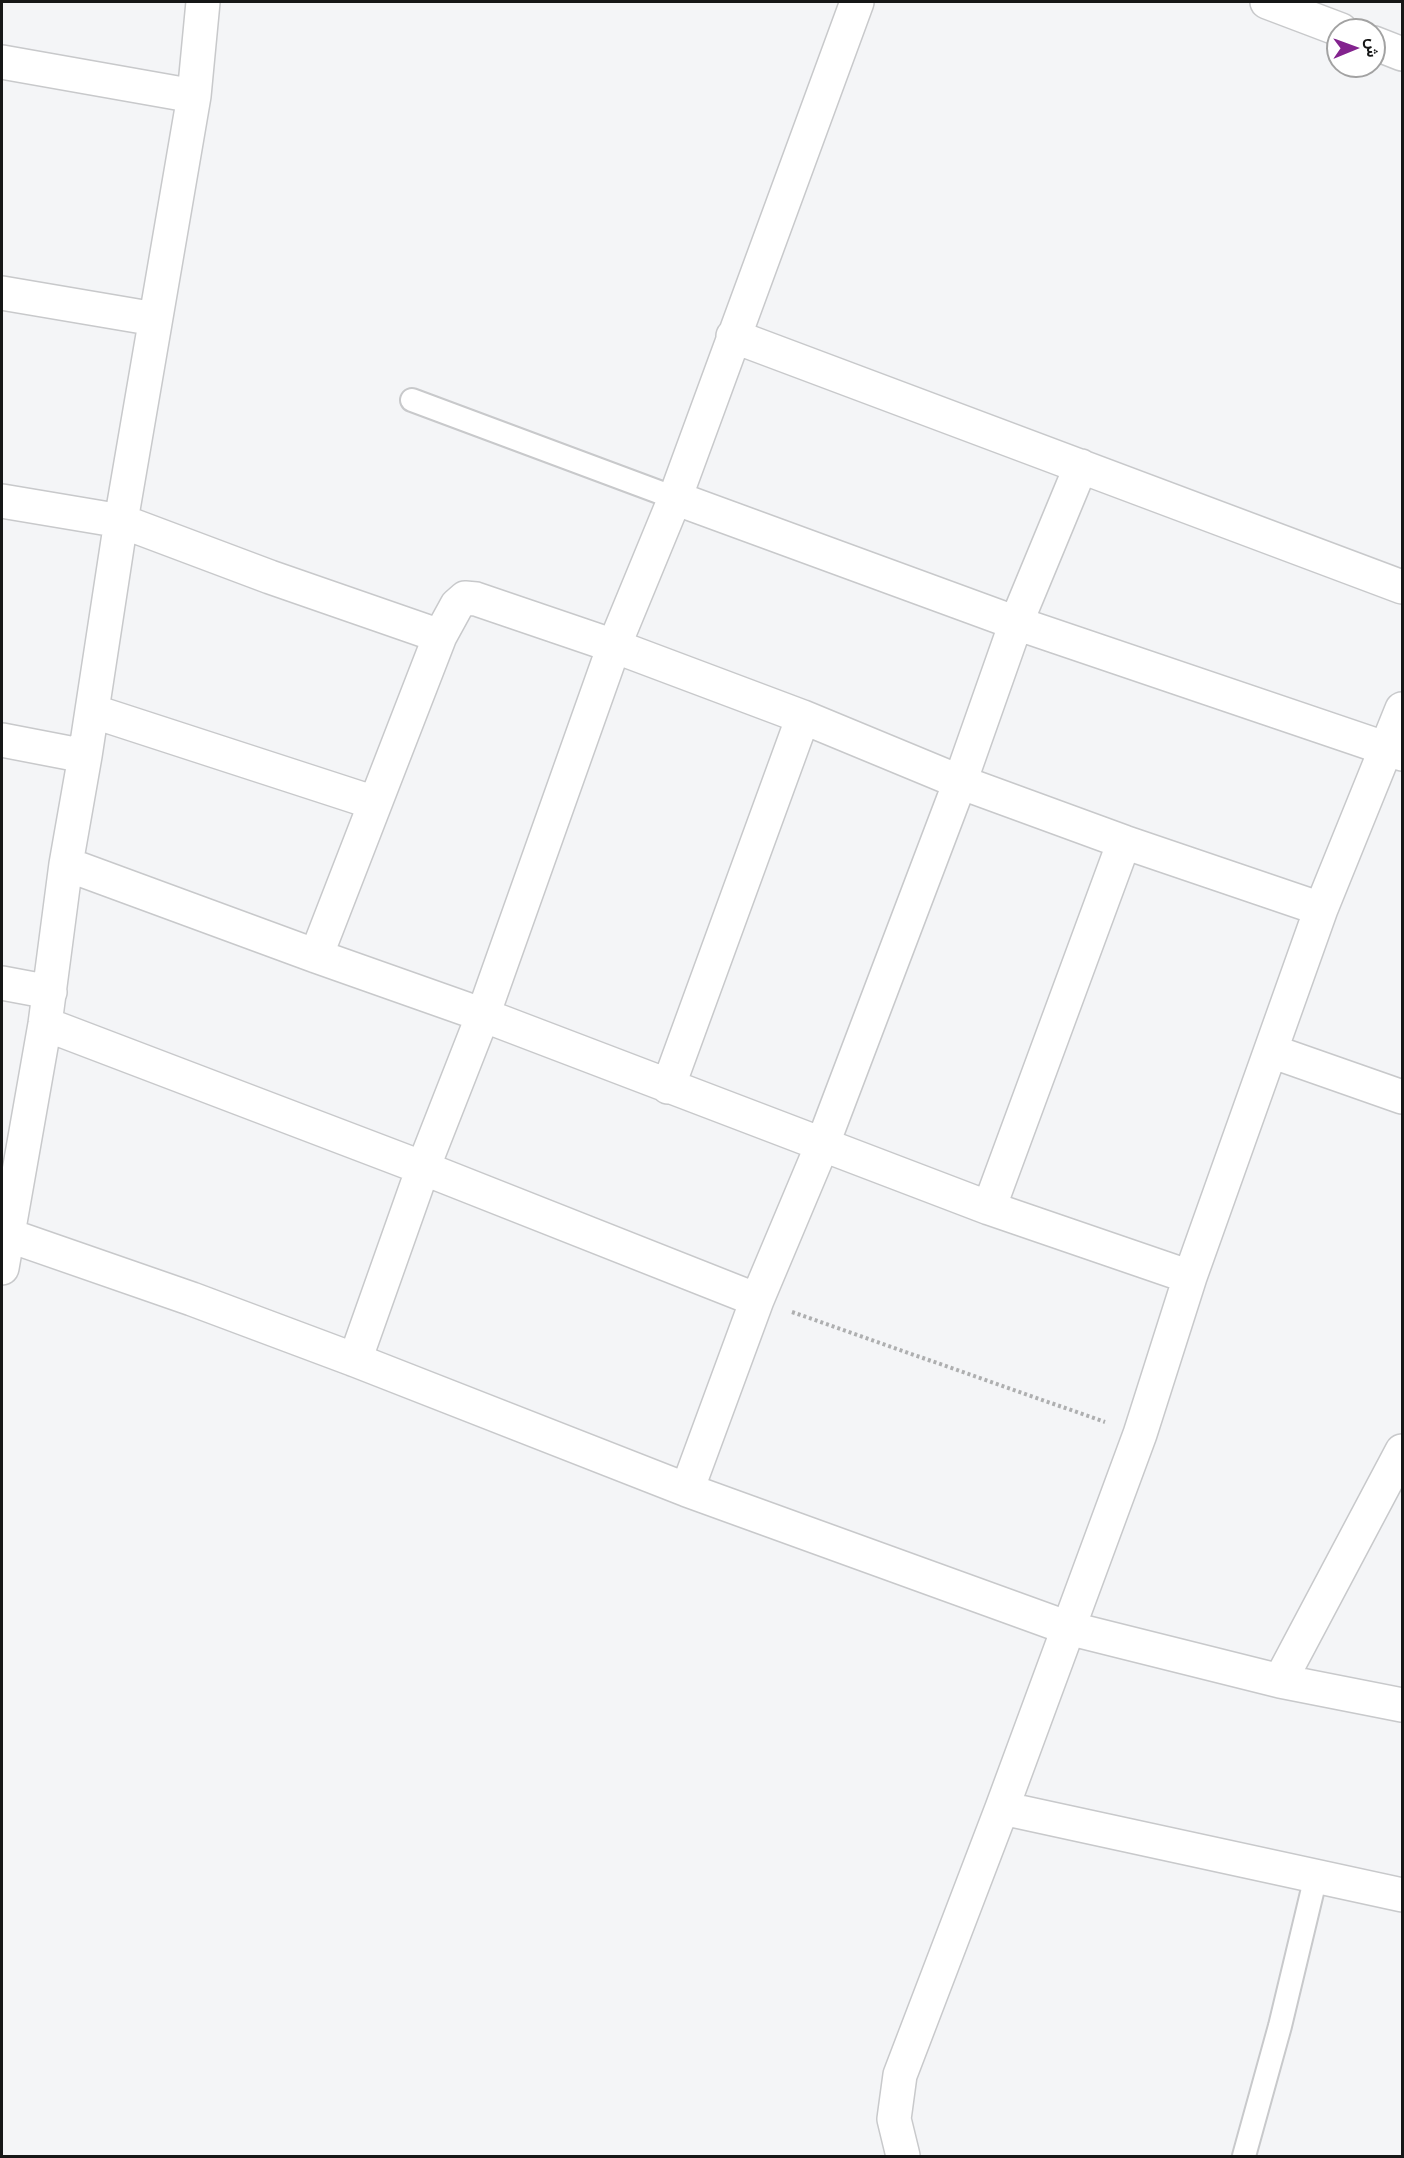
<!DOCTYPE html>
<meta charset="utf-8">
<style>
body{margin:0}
#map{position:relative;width:1404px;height:2158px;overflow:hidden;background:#f4f5f7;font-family:Figtree,Vazirmatn,sans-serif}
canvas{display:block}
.frame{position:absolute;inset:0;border:3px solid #161717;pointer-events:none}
.north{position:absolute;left:1326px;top:18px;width:60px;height:60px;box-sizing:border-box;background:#fff;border:2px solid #a2a2a2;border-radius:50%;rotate:89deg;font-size:16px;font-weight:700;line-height:24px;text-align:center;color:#161717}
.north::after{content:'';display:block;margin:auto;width:21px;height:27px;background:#83238e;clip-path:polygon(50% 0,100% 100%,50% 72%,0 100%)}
</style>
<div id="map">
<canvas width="1404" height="2158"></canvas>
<div class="frame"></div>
<div class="north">ش</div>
</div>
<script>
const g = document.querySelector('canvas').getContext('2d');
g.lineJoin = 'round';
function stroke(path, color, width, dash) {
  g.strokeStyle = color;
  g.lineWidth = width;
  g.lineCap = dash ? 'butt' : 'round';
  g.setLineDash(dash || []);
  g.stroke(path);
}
const lane = new Path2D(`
 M412,400L675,498
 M1244,2156L1280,2026L1316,1876`);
const street = new Path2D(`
 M1267,2L1341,30
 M1374,43L1402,54
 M2,62L194,96
 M2,293L155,319
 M733,336L1402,587
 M675,498L1016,623L1402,754
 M2,501L121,521L270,577L440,636
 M92,711L375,803
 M2,740L85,756
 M66,864L316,956L483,1015L989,1208L1190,1277
 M316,956L440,636L457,605L465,598L476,599L614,646L803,717L960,782L1124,842L1321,909
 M2,983L50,992
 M45,1024L423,1168L757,1300
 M1271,1051L1402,1097
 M668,1087L803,717
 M989,1208L1124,842
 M2,1233L192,1299L355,1360L687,1490L1068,1628L1280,1681L1402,1705
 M2,1268L45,1024L66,864L85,756L121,521L194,96L203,2
 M355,1360L423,1168L483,1015L614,646L675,498L857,2
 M687,1490L757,1300L823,1143L960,782L1016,623L1081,466
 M1280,1681L1402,1451
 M1002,1808L1402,1895
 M903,2156L894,2119L900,2075L1002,1808L1140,1434L1190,1277L1321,909L1402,709`);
stroke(lane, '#c8c9cb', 26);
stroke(street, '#c8c9cb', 36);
stroke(new Path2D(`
 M792,1312L1105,1422`), '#aeafb0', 4, [3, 3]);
stroke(lane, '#fff', 22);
stroke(street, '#fff', 33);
</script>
